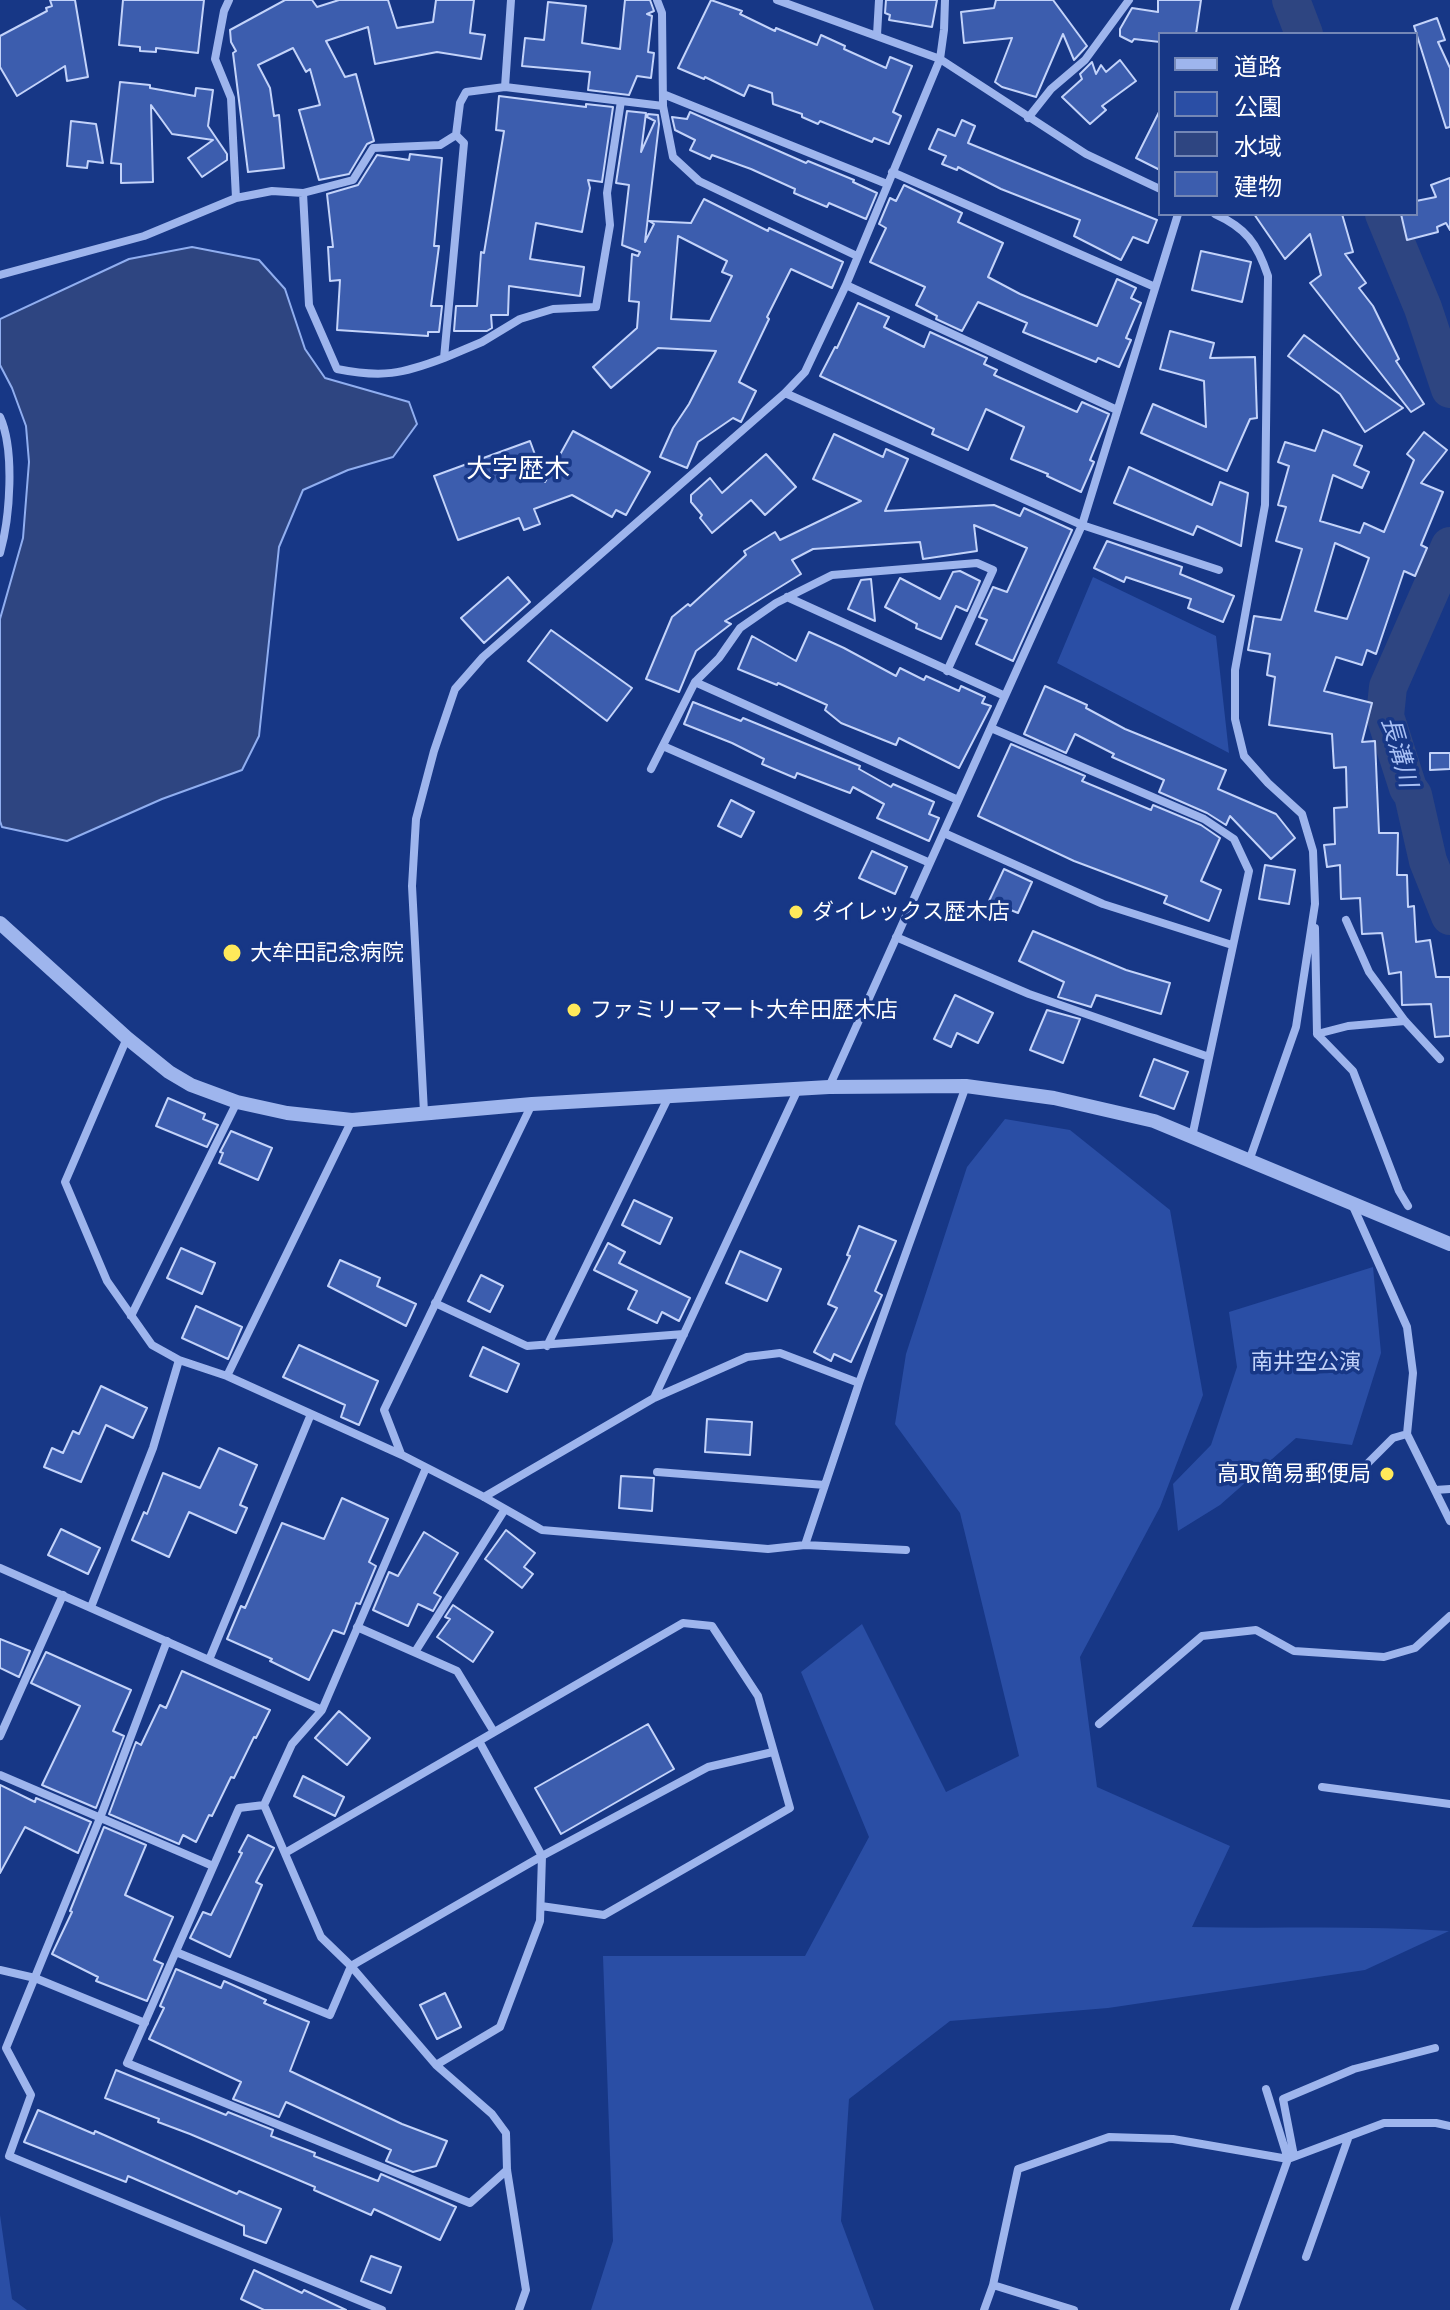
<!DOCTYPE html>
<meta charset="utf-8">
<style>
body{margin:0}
#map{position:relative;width:1450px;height:2310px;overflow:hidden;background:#173786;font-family:"Golos Text","Noto Sans JP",sans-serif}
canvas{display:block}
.legend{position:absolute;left:1158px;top:32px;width:260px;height:184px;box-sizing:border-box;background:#173786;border:2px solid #7487b6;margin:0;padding:10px 14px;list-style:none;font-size:24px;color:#fff}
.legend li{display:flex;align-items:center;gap:16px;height:40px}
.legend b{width:40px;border:2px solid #7487b6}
</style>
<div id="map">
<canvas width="1450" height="2310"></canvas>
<ul class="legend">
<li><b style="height:10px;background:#9eb5ed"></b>道路</li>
<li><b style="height:22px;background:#2a4ea5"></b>公園</li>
<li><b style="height:22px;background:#2e4581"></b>水域</li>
<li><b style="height:22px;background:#3c5dae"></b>建物</li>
</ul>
</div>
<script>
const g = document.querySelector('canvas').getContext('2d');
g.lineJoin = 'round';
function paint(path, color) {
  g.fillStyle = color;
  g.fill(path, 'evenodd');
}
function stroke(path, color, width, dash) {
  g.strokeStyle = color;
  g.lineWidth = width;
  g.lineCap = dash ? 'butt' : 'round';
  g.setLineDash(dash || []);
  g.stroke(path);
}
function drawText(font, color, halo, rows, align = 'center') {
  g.font = font + ' "Golos Text","Noto Sans JP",sans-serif';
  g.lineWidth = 7;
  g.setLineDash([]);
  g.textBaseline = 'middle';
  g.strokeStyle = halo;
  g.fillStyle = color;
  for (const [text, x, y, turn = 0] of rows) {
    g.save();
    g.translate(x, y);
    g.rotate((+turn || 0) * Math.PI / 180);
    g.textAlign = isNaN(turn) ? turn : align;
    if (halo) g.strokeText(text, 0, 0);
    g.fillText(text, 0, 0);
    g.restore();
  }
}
paint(new Path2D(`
 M1093,577L1216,636L1229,753L1057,663Z
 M1005,1119L1070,1130L1170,1210L1203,1395L1160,1507L1080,1657L1097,1787L1230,1846L1192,1927C1278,1929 1363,1925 1449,1931L1365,1970L1108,2008L950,2021L849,2099L841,2221L874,2310H591L613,2241L603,1956H805L869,1837L801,1672L862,1624L946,1792L1019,1756L960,1513L895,1424L906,1354L967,1167Z
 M1373,1267L1381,1353L1352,1445L1296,1438L1220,1505L1178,1531L1173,1484L1211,1445L1237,1367L1229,1312Z
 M0,2215L12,2299L27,2310H0Z`), '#2a4ea5');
const water = new Path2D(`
 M192,247L259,260L285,289L305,349L325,378L409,402L417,424L393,457L348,470L303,490L279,547L259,736L242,770L162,799L67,841L2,827L0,821V619L23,538L29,462L26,426L12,388L0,365V319L129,259Z`);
paint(water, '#2e4581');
stroke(water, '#90aef0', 2);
stroke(new Path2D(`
 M1291,0L1304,34
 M1384,214L1423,308L1450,389
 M1450,546L1388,687L1385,716L1408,788L1413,795L1428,861L1450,916`), '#2e4581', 38);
const building = new Path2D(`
 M50,0H75L88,77L67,81L65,66L17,96L0,67V36L47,11L46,8L52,6Z
 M123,0H204L198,53L156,48V52L140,51V47L119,45Z
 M285,0H312L317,7L339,0H388L397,28L433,22L436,0H474L470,33L485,35L481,59L437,52L375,64L368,27L326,41L345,77L356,74L374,141L367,144L349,174L319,180L299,110L320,105L310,69L306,72L293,48L258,65L270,88L274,116L279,115L284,168L248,172L233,53L236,51L231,42L230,30Z
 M625,0H650L654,11L647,14L652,16L648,52L654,53L651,78L637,76L629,95L588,90L590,72L522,66L525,38L544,40L548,2L586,6L582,43L620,49Z
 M711,0L742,11L740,14L775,31L776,28L817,45L821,35L845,46L844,49L886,68L890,57L912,66L893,112L901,116L889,144L874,138L872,142L820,121L818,124L802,117V114L773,104L772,93L749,85L744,96L705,77L704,79L678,68Z
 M886,0H937L932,27L889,20L890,15L885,13Z
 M996,0H1053L1087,46L1074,60L1063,34L1036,97L1002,87L995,82L1012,38L964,43L961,12L994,8Z
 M1158,0H1201L1196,34H1160V42L1134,39L1132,42L1120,36V29L1132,8L1158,12Z
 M1437,18L1445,40L1438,42L1450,68V127L1446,128L1414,26Z
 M1120,60L1136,81L1102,106L1106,110L1090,124L1062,97L1082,79L1080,74L1092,62L1096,74L1101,65L1106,72Z
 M120,82L150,85V88L195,96L196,88L213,90L208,126L227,154V160L202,177L188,158L213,140L172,134L151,105L153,182L121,183V164L111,163Z
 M499,96L586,107V104L613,107L602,182L588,180L590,188L582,232L536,223L530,259L584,267L580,296L509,286L508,315H491L492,328L487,331H454L456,306H477L481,252L484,253L504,131L496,130Z
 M1160,110V170L1136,158Z
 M627,111L646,113L641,152L655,121L647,117L648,114L658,115L659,124L645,242L654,224L649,221L691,223L704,199L768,231L769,228L843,262L832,288L791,269L767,317L769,319L739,382L756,391L741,422L733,418L698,442L687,468L660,457L673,428L689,404L716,351L658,348L611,388L593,367L637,328L639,302L629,301L632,254L638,256L640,252L622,245L629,185L616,183ZM678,236L727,261L722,272L732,276L710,321L671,319Z
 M690,112L806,163L808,161L854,180L853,182L877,193L866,219L829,203L827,207L794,193L795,189L751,169L712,155L710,159L690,150L695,140L675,130L672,117L687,119Z
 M962,120L975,126L968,143L1157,220L1148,243L1133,237L1121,260L1074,236L1080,220L1001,189L958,167L957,170L942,164L946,156L929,149L938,129L955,136Z
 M71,121L96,124L103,163L88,161L87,168L67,166Z
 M410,154L442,158L434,246H439L431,306H442L439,332H428V336L337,330L340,280L330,281L328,247H333L327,194L358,185L377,155L409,160Z
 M1450,178V230L1446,223L1437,227L1438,232L1407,240L1401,214H1416V201L1436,197L1431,185Z
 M904,185L962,213L958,222L1003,243L988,277L1020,294L1097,326L1117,279L1136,288L1131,298L1141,303L1126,338L1131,340L1119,367L1098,358L1096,362L1023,332L1027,323L978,302L962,331L936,319L937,316L916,305L925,287L870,262L886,228L879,224L890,198L896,201Z
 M1254,214H1342L1353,252L1345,254L1366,283L1359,288L1373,306L1399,359L1396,361L1424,404L1411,412L1310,283L1321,275L1310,234L1285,259Z
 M1201,251L1251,262L1242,302L1192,290Z
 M858,303L889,317L884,327L924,347L930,332L987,358L984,364L997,370L994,375L1077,412L1082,402L1109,414L1090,460L1094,462L1081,492L1047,476L1048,474L1011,459L1024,427L986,409L968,450L932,434L934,429L820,376L835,347L837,348Z
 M1170,331L1214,343L1210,358L1255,357L1257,418L1250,419L1227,471L1141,433L1153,404L1206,427L1204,381L1160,369Z
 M1304,335L1403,408L1365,432L1340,394L1288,356Z
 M1323,430L1362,446L1354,465L1369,472L1362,488L1333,475L1320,521L1360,533L1364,523L1384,532L1414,460L1407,454L1424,432L1447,450L1421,483L1443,492L1421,545L1427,548L1415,576L1404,571L1376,654L1367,650L1362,665L1336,657L1324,691L1372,703L1362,742L1375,741L1379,833H1398L1397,875H1407L1408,907L1414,906L1416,942L1430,940L1436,977H1450V1036L1435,1037L1431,1004L1402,1005L1401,972L1389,974L1382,933L1362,934L1360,898L1341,899L1340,865L1327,867L1324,845L1335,844L1334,808L1347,807L1346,767L1334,768L1332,734L1269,725L1275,677L1267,675L1270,654L1248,650L1254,616L1281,620L1302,549L1276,541L1286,507L1278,505L1289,466L1278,462L1285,442L1315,451ZM1335,543L1369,558L1347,619L1315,611Z
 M573,431L650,472L626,515L616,510L612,517L572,495L534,509L540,524L524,530L519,518L458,540L434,476L530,441L545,482Z
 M834,434L883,457L886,449L908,459L885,511L994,505L1020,516L1024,508L1072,530L1013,661L976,644L987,620L979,617L993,587L1007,592L1027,548L974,525L977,551L923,559L920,542L813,549L792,560L801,574L725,621L731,624L696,651L679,692L646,679L672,617L688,604L690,606L746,555L744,551L775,532L780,540L861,501L813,479Z
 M766,454L796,487L765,515L751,500L712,533L700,518L702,515L691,502V495L710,478L722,493Z
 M1129,467L1212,505L1220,482L1248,493L1241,546L1197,526L1193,535L1114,503Z
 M1107,541L1182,567L1180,574L1234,596L1223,622L1188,608L1191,599L1126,577L1124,582L1094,568Z
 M960,571L980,581L967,611L956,606L941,639L916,628L917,624L885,607L900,578L940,599L953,572Z
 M508,577L530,602L484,643L461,618Z
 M871,579L875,621L848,609L861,580Z
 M551,630L632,688L607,721L528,661Z
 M809,632L844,648L896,676L900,668L924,680L926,676L959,691L961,686L985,697L982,703L991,706L959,768L899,738L896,745L841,723L825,710L827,705L778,683L777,685L738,669L752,636L796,661Z
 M1045,686L1087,705L1086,708L1125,729L1226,770L1218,789L1276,814L1295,838L1271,859L1230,816L1226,825L1207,813L1159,792L1164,780L1112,757L1114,754L1075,734L1066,753L1024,734Z
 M693,702L741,721L743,718L860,766L859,769L891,787L893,784L934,802L929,814L939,818L929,841L877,818L884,804L853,787L850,793L797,773L795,778L762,764L764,759L732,743L684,724Z
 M1011,744L1085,776L1082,781L1151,810L1153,805L1201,825L1220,838L1201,881L1221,890L1209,921L1164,903L1167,896L1074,861L978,816Z
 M1430,753H1450V769L1430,770Z
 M731,800L754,812L741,837L718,826Z
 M872,851L907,867L895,894L859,878Z
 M1265,865L1295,870L1289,904L1259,899Z
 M1004,869L1032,882L1018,913L989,901Z
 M1033,931L1126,970L1170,983L1161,1014L1096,995L1091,1007L1058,997L1064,982L1019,961Z
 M955,995L993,1013L978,1043L957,1033L951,1047L934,1039Z
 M1047,1010L1080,1019L1063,1063L1030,1050Z
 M1154,1059L1188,1072L1174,1109L1140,1096Z
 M168,1098L205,1114L203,1119L218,1125L207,1147L156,1126Z
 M231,1131L272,1148L258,1180L219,1163L223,1153L220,1152Z
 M634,1200L672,1218L660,1244L622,1225Z
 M859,1226L896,1241L875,1291L882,1295L851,1362L834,1354L831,1361L814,1352L837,1308L828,1304L850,1256L847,1255Z
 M608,1243L625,1252L619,1263L690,1298L679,1321L662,1312L657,1323L628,1309L637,1291L594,1270Z
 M181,1248L215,1263L202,1294L167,1278Z
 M740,1251L781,1269L767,1301L726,1283Z
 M340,1260L380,1278L377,1286L416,1304L406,1326L328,1286Z
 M481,1275L503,1286L490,1312L468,1301Z
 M196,1306L242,1327L228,1359L182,1338Z
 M299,1345L378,1381L359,1425L341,1417L345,1405L283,1377Z
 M483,1347L519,1364L507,1392L470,1376Z
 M101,1386L147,1408L133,1438L106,1425L81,1482L44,1467L52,1448L63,1453L73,1431L79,1434Z
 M707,1419L752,1422L750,1455L705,1452Z
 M219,1448L257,1465L240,1505L247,1508L236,1533L189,1512L169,1557L132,1540L144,1512L147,1514L163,1473L200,1488Z
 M621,1476L654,1478L652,1511L619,1508Z
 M342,1498L388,1519L369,1562L376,1566L360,1604L356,1603L344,1634L333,1630L309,1680L270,1661L272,1659L227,1639L241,1606L245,1608L282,1523L324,1539Z
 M61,1529L100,1548L88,1574L48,1555Z
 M506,1530L535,1553L524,1567L533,1574L522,1588L485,1559Z
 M424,1532L458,1553L434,1593L441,1597L433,1611L418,1604L408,1626L373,1610L389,1572L398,1576Z
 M453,1605L493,1632L473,1662L437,1637L450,1619L445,1617Z
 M0,1639L30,1651L19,1677L0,1668Z
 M46,1652L131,1690L113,1731L124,1736L96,1808L42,1785L80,1706L31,1683Z
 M182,1671L270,1710L256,1738L254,1737L234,1778L231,1777L212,1816L209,1815L196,1842L183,1835L179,1844L109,1814L136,1742L141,1745L160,1705L166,1708Z
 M339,1711L370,1738L347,1765L315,1738Z
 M648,1724L674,1769L561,1834L535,1788Z
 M303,1776L344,1797L335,1816L294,1796Z
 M0,1785L35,1802L36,1798L91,1822L78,1853L25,1827L0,1873Z
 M104,1827L146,1845L125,1895L173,1917L154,1960L163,1964L147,2001L96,1981L98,1977L52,1954L72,1912L70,1911Z
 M248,1835L274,1848L256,1882L262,1885L230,1957L190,1938L203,1912L211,1915L242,1853L239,1852Z
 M176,1969L221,1988L224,1981L266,2000L264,2003L309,2022L290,2071L402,2124L447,2141L436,2166L413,2172L386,2161L391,2150L286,2102L279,2117L233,2099L241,2082L149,2039L164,2008L160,2006Z
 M445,1993L461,2027L437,2039L420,2005Z
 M116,2070L226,2115L228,2112L273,2130L271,2136L315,2153L314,2156L378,2181L381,2174L456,2207L440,2240L374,2209L371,2215L314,2190L315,2187L190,2134L158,2122L159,2119L105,2098Z
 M38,2110L94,2134L95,2131L237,2194L239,2191L281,2209L266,2243L244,2235V2226L128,2176L126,2182L24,2142Z
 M371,2256L401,2267L391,2293L361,2281Z
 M254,2270L302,2293L304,2290L346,2310H264L241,2299Z`);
paint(building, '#3c5dae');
stroke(building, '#c3d3fa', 2);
stroke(new Path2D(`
 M229,0L224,11L215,59L231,98L236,198
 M657,0L662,13L663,106L673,157L699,181L857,256
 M777,0L940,59L1086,154L1160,189
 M877,35L879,0
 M505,87L511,0
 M663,94L887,184
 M1028,118L1051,89L1085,60L1129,0
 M456,135L460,103L466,92L505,87L663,106
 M892,172L1155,287
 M303,193L353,180L373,148L440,145L456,135
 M1215,214C1246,228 1257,243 1268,276L1265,505L1235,670V719L1244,756L1268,783L1302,814L1313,851L1315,904L1296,1027L1249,1161
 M0,275L144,236L236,198L272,191L303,193L309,305L337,369C382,378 402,374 444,358L464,143L456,135
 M846,285L1117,410
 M444,358L482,342L520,319L553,309L596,307L610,225L607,193L621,101
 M785,393L1082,525L1219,570
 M0,417C15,450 10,518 0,553
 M787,597L1005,696
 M695,682L958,800
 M991,728L1204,819L1234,839L1249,871L1192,1137
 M663,746L930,863
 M651,769L695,682L719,658L740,628L776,603L832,575L977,563L993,570L947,671
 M944,833L1103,904L1232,945
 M1346,920L1369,972L1405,1021L1440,1059
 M1315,928L1317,1034L1353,1071L1399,1191L1408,1206
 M896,937L1029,994L1209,1057
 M1317,1034L1348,1026L1405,1021
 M127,1038L65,1182L107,1281L152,1345L179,1360L227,1376L402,1455L484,1497L542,1530L768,1549L805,1545L906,1550
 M829,1087L1082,525L1178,214
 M424,1112L412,886L416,819L434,751L455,689L483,657L785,393L805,372L846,285L940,59L944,30L945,0
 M1352,1204L1407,1327L1413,1373L1407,1434L1450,1521
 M435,1303L527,1346L684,1334
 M131,1316L237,1102
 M547,1346L669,1096
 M227,1376L352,1120
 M654,1398L747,1357L780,1353L859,1383
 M401,1454L384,1410L532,1104
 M1316,1466L1349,1482L1393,1438L1407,1434
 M426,1468L322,1710L292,1744L264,1805L321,1937L351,1966L436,2065L492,2114L506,2133L507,2170L526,2290L519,2310
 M657,1472L825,1485
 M1435,1490L1450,1489
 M484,1497L654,1398L798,1089
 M805,1545L859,1383L966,1086
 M0,1568L322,1710
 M91,1607L153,1448L179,1360
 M357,1627L457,1671L494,1732
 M167,1641L100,1818L6,2048L31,2095L9,2156L382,2310
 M415,1652L505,1509
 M209,1660L311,1414
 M1099,1724L1202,1636L1256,1630L1294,1651L1384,1657L1415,1648L1450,1616
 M0,1736L63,1595
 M0,1775L213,1866
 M1322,1787L1450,1804
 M264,1805L239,1808L127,2063L470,2203L507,2170
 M285,1853L683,1623L712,1626L758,1696L790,1808L604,1915L541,1906
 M176,1952L330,2015L351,1966L542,1856L708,1767L773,1752
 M0,1970L35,1978L145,2023
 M436,2065L500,2027L540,1921L542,1856L479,1741
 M1294,2156L1283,2099L1354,2069L1435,2048
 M1306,2257L1349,2136
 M993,2285L1074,2310
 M984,2310L993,2285L1018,2169L1109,2137L1173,2139L1288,2159L1384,2123H1436L1450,2126
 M1234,2310L1288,2159L1266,2089`), '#9eb5ed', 8);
stroke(new Path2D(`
 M0,923L127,1038L169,1072L191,1085L237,1102L287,1113L352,1120L532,1104L829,1087L966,1086L1054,1098L1154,1121L1450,1244`), '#9eb5ed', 14);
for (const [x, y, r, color] of [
 [796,912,8,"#ffe95a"],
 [232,953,10,"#ffe95a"],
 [574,1010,8,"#ffe95a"],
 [1387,1474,8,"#ffe95a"]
]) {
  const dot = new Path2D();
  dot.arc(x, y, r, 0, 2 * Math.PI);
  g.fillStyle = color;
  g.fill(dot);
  stroke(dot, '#173786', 3);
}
drawText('22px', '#fff', '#173786', [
 ["ダイレックス歴木店",812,912],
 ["大牟田記念病院",250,953],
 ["ファミリーマート大牟田歴木店",590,1010],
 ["高取簡易郵便局",1371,1474,"right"]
], 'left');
drawText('22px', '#c3d3fa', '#173786', [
 ["南井空公演",1306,1362]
]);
drawText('italic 24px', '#a9c0f5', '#173786', [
 ["長溝川",1399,752,74]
]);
drawText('26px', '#fff', '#173786', [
 ["大字歴木",518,469]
]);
</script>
